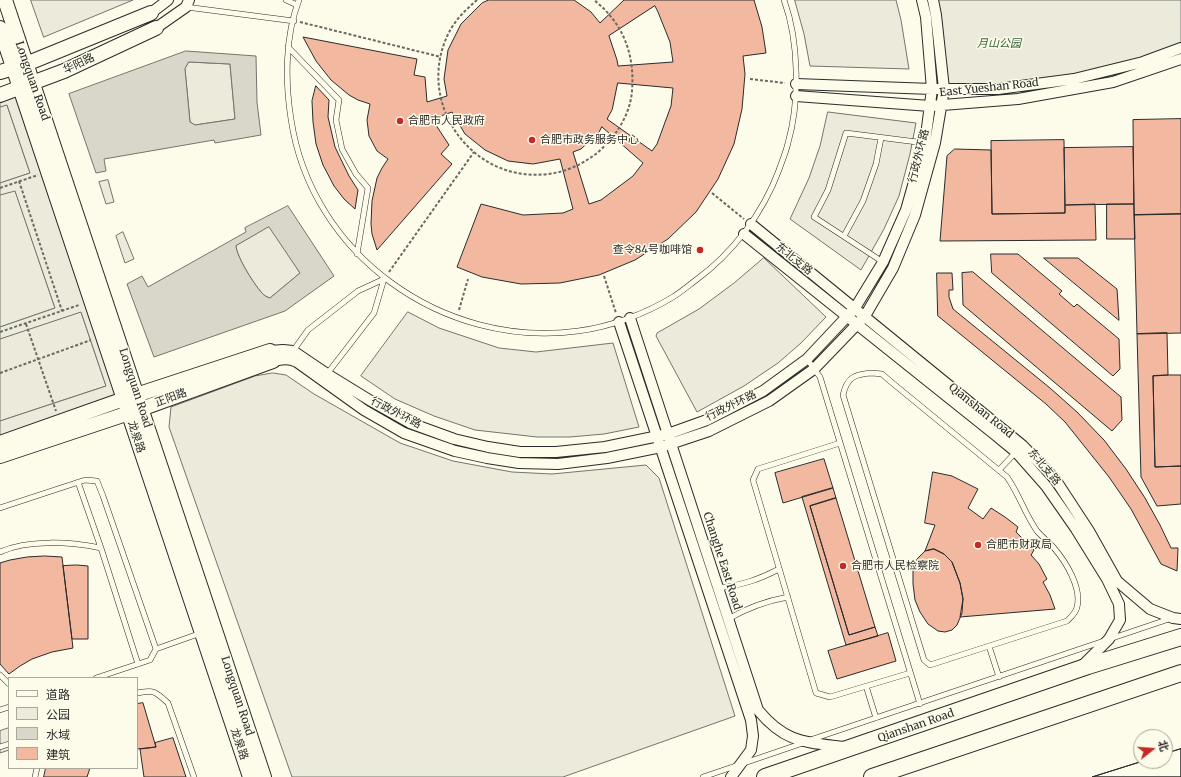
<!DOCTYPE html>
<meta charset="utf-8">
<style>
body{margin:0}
#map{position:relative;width:1181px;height:777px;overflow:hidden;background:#fdfbea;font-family:Merriweather,"Noto Sans SC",serif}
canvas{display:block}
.legend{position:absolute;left:8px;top:677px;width:130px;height:92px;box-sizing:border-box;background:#fdfbea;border:1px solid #a9a89e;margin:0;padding:5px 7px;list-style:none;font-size:12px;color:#2b2b2b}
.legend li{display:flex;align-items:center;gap:8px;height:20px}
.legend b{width:20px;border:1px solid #a9a89e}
.north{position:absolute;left:1133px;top:729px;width:40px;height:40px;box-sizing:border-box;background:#fdfbea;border:1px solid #a9a89e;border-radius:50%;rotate:73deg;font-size:11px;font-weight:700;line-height:16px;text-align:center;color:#2b2b2b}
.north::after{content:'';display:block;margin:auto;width:14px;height:18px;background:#c62828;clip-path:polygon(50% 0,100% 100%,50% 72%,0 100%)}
</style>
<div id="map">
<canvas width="1181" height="777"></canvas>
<ul class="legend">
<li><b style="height:5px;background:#fdfbea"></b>道路</li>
<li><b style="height:11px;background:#ecebdb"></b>公园</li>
<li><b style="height:11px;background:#d8d7c9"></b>水域</li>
<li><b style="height:11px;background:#f2b8a0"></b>建筑</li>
</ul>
<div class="north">北</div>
</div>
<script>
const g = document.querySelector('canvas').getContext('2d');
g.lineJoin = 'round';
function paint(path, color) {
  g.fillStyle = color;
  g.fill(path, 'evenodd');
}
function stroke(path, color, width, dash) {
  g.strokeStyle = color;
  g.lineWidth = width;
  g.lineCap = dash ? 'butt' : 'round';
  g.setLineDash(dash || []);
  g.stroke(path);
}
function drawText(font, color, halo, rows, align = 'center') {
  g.font = font + ' Merriweather,"Noto Sans SC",serif';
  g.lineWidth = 3;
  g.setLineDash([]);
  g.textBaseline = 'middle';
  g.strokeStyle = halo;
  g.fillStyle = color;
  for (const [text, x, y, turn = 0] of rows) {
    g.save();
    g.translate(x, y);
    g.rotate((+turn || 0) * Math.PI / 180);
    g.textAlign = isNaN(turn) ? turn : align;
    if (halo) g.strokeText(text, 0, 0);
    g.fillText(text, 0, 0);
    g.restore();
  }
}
const green = new Path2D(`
 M31,0H133L44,37Z
 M795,0H896L901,20L909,69L810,66L804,34Z
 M933,0H1181V48L1074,79L944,89Z
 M189,62L230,64L235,119L195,125L190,122L185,69Z
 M7,105L30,173L0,183V107Z
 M108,180L114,202L106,204L99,182Z
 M15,190L55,308L0,327V195Z
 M270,226L300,273L270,298C270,298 265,296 264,295C256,288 236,256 236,246Z
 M123,232L134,259L125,263L116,236Z
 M81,312L106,386L0,421V339Z
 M273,373L286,375L314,394L400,443L453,461L512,472L552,474L646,465L659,478L735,716L563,777H292L169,427L171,407L255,376Z`);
paint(green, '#ecebdb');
stroke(green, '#74746e', 1);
const parking = new Path2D(`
 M20,88L124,399L0,443V421L106,386L81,312L0,339V327L55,308L15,191L0,195V183L30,173L7,105L0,107V95Z
 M828,112L916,123L910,154L899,196L884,229L861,270L790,219L809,178L820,146Z
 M764,258L826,317L801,343L778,363L744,386L697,412L656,336L657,333L699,309L734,283Z
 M408,312L439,328L499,348L536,352L613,343L639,427L604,434L570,437H537L475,430L434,416L395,399L361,376Z
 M9,728V750L0,753V731Z`);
paint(parking, '#eceadb');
stroke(parking, '#74746e', 1);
const water = new Path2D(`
 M186,51L256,56L257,102L261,135L215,143L214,140L104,159L106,171L96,173L69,94ZM189,62L230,64L235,119L195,125L190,122L185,69Z
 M288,206L334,276L285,311L154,357L127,284L142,276L148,287L246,232L245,228ZM269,227L300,273L270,298C269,298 265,296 264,295C256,288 236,256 236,246Z`);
paint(water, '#d8d7c9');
stroke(water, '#74746e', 1);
const building = new Path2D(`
 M489,0H574L591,12L600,23L624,0H754L762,27L766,53L743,56L745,74L742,109L734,144L718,179L696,212L668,239L635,260L599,275L560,283L521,284L482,277L457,267L481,204L523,215L563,213L573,209L560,159L533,164L508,161L485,150L465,134L452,112L432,119L449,145L441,154L452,164L377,250L372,234L371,224L372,201L377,178L382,168L388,159L377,151L369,136L367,120L370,104L358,100L349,95L331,80L316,61L303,37L417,59L414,75L425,77L427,102L447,96L444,79L448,50L461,24L482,3ZM655,6L658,12L670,42L673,62L618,66L617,60L609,36ZM618,83L673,88L671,106L657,144L652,151L607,119L612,110ZM602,127L643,163L633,176L601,200L589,204L573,152L581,149L599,132Z
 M316,86L329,100L328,117L335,147L349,176L358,190L355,209L344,199L334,186L323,165L316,144L313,122L312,101Z
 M1181,119V214L1134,215L1133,120Z
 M1064,140L1065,213L992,214L991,141Z
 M1133,147L1134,204L1065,205L1064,148Z
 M955,149L991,150L992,214L1065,213V205L1095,204L1096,240L940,241L947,156Z
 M1107,204H1134L1135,239H1107Z
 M1181,214V333L1137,334L1134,215Z
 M991,254H1018L1062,291L1059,294L1074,307L1077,304L1119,339L1120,369L1113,376L992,273Z
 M1044,258H1078L1117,289L1119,320Z
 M973,272L1121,397L1122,420L1112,431L963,305L962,273Z
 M937,273H952L953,290H949V297L953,309L1050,388L1077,412L1104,440L1126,469L1145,498L1160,525L1171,548H1178L1177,571L1161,564L1131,509L1109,477L1065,422L1046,404L938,316Z
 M1167,333L1168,375L1153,376L1155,467L1181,466V504L1157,506L1141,477L1137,334Z
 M1168,375H1181V466L1155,467L1153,376Z
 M824,459L833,488L783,503L775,473Z
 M933,472L952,476L978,489L968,508L983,519L991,508L1005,517L1018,527L1016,532L1034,550L1031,555L1039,564L1047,579L1043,582L1050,595L1055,609L960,617L963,599L960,583L952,562L944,554L934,549L925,551L935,525L925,523Z
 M833,488L836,498L810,506L849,635L875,627L878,636L846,645L802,497Z
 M836,498L875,627L849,635L810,506Z
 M934,549L944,554L952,562L960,583L963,599L962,613L957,625L952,630L945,632L938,631L928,624L920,612L915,600L913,584V569L917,559L925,551Z
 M45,556L62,557L73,648L52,652L32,659L20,666L9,674L0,664V563L10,560L27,557Z
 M77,565L88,566V639H72L63,566Z
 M888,633L896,661L837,679L828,651Z
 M143,703L156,747L137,749V704Z
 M173,738L186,777H144L140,749L156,747L155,743Z
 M1181,749V777H1092L1143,761H1165V754Z
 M1181,749V777H1092L1143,761H1165V754Z
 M46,768H90L87,777H44Z`);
paint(building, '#f2b8a0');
stroke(building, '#2b2b2b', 1);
const lane = new Path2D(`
 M286,0L297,5
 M299,0C285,36 285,81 291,119C311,255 443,349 578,331C610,327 645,314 673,297C681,292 688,286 696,280C733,253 763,213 779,170C782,161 786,152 788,143C800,101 799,41 784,0
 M186,7L294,21
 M288,47L339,100L336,120L342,149L356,174L368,188L357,254
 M844,236L863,201L876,164L881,138
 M883,262L814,217L828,190L846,133L925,143
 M293,351L308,330L358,291L384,279L374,313L327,374
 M807,359L820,377L920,704
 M872,373L882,374L890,381L1007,477C1019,494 1025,514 1037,531C1042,537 1049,542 1054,548C1066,562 1082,588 1077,607C1076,613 1071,617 1067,621L930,665L924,660L843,395C847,377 855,374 872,373Z
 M840,443L758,469L753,480L816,693L830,697L910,673
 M999,470L1016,452
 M78,482L101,548L138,664
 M0,508L85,480L97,481L103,496L156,649L150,660L96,678
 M0,552C29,539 71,542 101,548
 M718,588C742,585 758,580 779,569
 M728,619C747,608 766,601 788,597
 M989,646L999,677
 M156,649L201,633
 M0,675L9,684
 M866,686L876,718
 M137,693C154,689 156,692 168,703L194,777
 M0,710L9,707
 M810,740L1172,618
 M0,747L9,744
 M35,777L37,768
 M703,777L803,743`);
const street = new Path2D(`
 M151,13L168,0
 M156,28L186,7L189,0
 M796,84L932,89H998L1074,79L1143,62L1181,48
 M796,96L930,106L1018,99L1113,82L1181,59
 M751,224L1022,445L1055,479L1089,531L1117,581L1150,609L1173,618L1181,619
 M744,234L993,433L1016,452L1046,486L1076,529L1107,579L1119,604L1120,620L1109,639L1083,665
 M630,318L758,710C785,743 805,742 844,747
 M619,322L751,720L753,736L751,750L731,777
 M270,351L283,350L293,351L327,374L371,401L410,423L454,439L488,447L520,452H556L605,447L668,434L707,420L763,391L807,359L855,308L883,262L906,210L925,143L932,89L926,17L922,0
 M273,361C282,359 289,358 297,362L364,410L404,433L455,451L487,458L519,463L558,464L607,458L661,447L709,431L769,401L814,369L865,316L893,268L915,215L935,143L944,89L936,15L933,0`);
const secondary = new Path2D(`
 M5,0L264,777
 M0,28L250,777
 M0,72L26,64L151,13
 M0,95L64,71L156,28
 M0,443L124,399L270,351
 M0,456L141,409L273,361`);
const primary = new Path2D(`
 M765,777L1088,666L1181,637
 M872,777L1181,673`);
stroke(lane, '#2b2b2b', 6);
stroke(street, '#2b2b2b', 12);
stroke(secondary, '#2b2b2b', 16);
stroke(primary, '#2b2b2b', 18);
stroke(new Path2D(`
 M477,0C468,8 459,16 452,27C411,96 468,184 548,174C566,172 583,164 597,153C616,137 630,115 632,91C635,54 623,23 594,0
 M300,22L441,57
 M750,79L785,83
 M19,181L62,311
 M0,188L38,175
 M712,193L744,219
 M389,272L474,152
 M604,276L616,313
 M459,310L468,279
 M26,324L56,411
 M0,332L79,305
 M0,373L91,340`), '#6a6964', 2, [3, 2]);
stroke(lane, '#fdfbea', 5);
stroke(street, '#fdfbea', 10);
stroke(secondary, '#fdfbea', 14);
stroke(primary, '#fdfbea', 16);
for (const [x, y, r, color] of [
 [400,121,4,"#c62828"],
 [532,140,4,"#c62828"],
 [700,250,4,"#c62828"],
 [978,545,4,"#c62828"],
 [843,566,4,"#c62828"]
]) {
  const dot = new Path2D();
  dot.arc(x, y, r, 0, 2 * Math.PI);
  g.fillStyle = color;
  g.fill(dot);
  stroke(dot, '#fdfbea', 1.5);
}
drawText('italic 11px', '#34623c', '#fdfbea', [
 ["月山公园",999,44]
]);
drawText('11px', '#2b2b2b', '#fdfbea', [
 ["华阳路",79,64,-25],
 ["Longquan Road",32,81,71],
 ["East Yueshan Road",989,88,-6],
 ["行政外环路",919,156,-76],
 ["东北支路",794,259,39],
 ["Longquan Road",135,388,72],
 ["正阳路",171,398,-20],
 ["行政外环路",731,406,-26],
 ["Qianshan Road",981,411,39],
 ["行政外环路",396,413,27],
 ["龙泉路",136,437,72],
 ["东北支路",1044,467,50],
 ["Changhe East Road",722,561,72],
 ["Longquan Road",237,696,72],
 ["Qianshan Road",916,726,-19],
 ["龙泉路",239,744,71]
]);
drawText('11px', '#2b2b2b', '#fdfbea', [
 ["合肥市人民政府",408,121],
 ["合肥市政务服务中心",540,140],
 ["查令84号咖啡馆",692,250,"right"],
 ["合肥市财政局",986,545],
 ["合肥市人民检察院",851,566]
], 'left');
</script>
